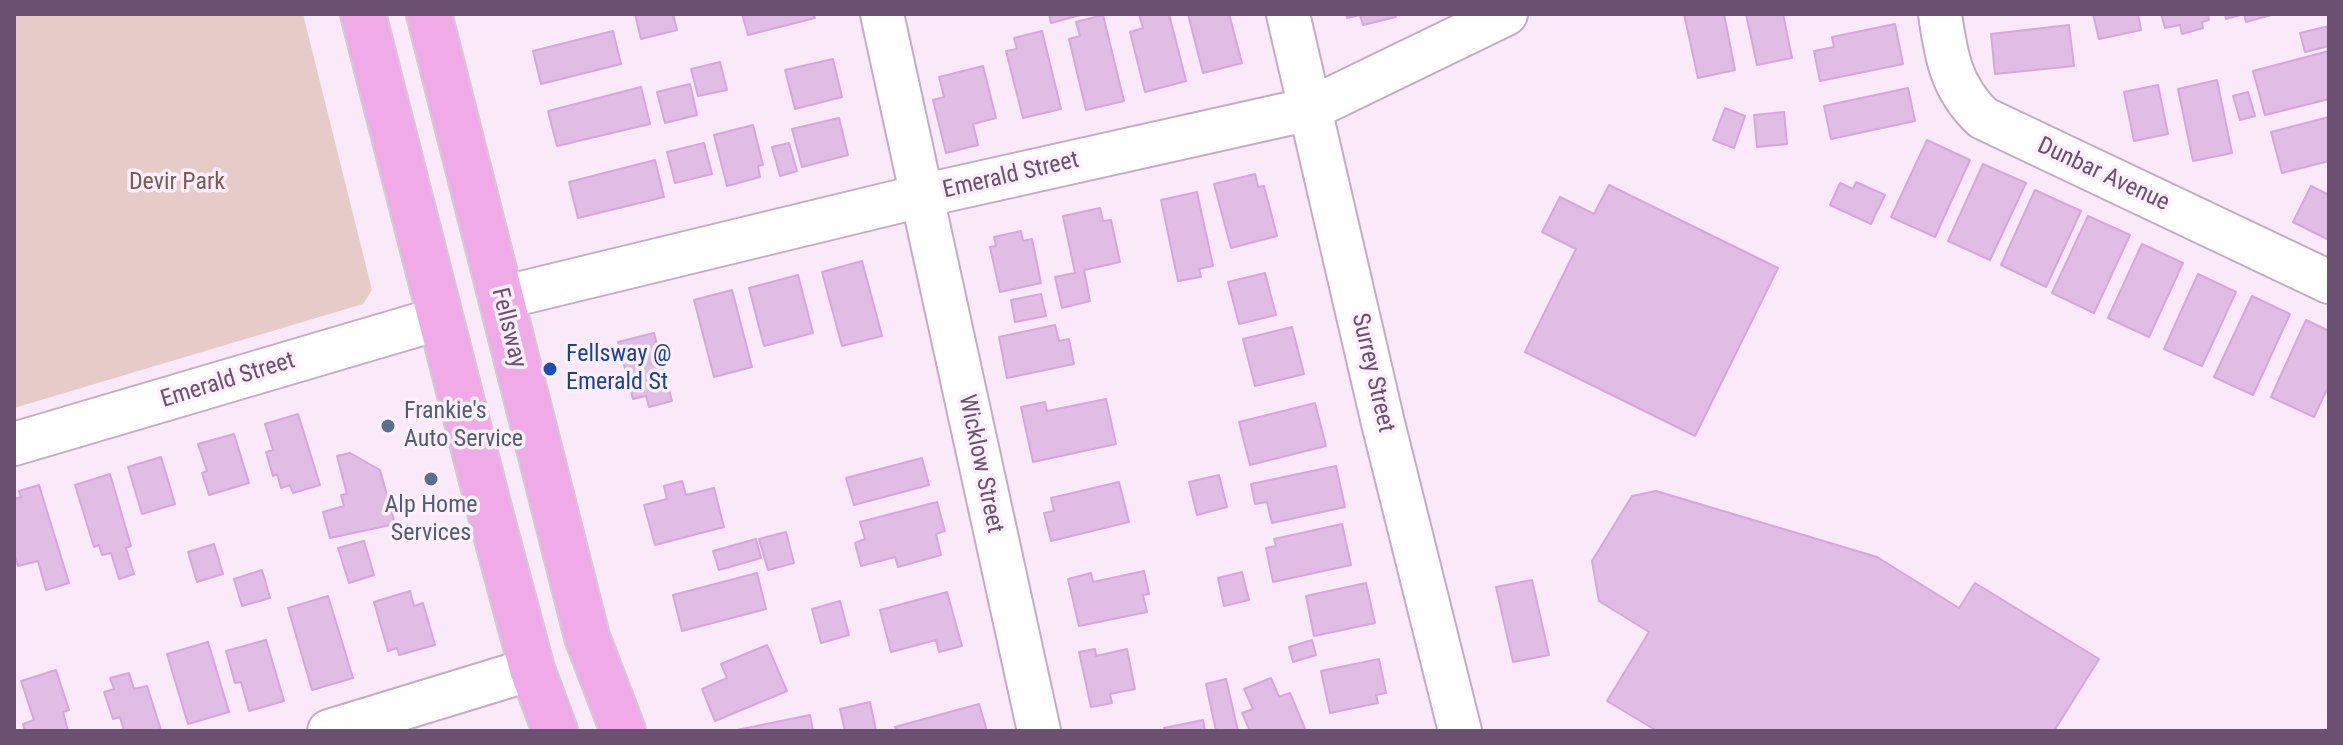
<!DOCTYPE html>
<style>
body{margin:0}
#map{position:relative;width:2343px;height:745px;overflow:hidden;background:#fae9f8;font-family:"Roboto Condensed",sans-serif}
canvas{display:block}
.frame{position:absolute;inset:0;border:16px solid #6c5071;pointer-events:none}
</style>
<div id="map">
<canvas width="2343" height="745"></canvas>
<div class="frame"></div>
</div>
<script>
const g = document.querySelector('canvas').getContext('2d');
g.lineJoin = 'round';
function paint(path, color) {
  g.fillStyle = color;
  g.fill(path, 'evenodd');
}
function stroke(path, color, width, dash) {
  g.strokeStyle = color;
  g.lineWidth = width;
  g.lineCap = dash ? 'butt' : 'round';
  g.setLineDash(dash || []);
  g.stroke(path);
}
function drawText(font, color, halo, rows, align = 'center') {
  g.font = font + ' "Roboto Condensed",sans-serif';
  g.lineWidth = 7;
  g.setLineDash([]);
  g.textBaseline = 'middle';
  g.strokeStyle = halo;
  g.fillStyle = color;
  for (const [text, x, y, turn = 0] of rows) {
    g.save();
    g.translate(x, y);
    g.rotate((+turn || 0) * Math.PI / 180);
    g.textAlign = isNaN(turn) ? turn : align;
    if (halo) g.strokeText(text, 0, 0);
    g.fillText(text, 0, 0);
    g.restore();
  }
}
paint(new Path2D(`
 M14,14H303L372,290L363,304L14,408Z`), '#e6cbc9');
const building = new Path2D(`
 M635,14H673L677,30L641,39Z
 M742,14H813L815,18L748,35Z
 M1049,14H1084L1051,23Z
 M1139,14H1169L1186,81L1145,92L1130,32L1143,28Z
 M1188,14H1229L1242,63L1203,73Z
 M1346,14H1395L1396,17L1363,25L1360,15L1347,18Z
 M1684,14H1724L1735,70L1698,78Z
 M1746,14H1783L1792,58L1757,65Z
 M2093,14H2138L2141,30L2099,39Z
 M2161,14H2208L2209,20L2202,22L2203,28L2182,34L2180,25L2165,28Z
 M2225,14H2271V15L2246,22L2244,14L2226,19Z
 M1103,15L1124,101L1086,110L1069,39L1080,36L1076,22Z
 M1895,24L1903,64L1820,81L1814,51L1834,47L1832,37Z
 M2069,25L2074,66L1995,74L1991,34Z
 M2329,26V46L2305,52L2300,33Z
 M613,31L621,64L541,84L533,51Z
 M1042,31L1061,109L1023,118L1006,51L1017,49L1014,38Z
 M2329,51V99L2265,115L2253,71Z
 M833,59L842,97L795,109L785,70Z
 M720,62L727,90L698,96L691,69Z
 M983,66L996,118L973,124L978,145L946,153L933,100L944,97L939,77Z
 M2217,80L2232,153L2193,161L2178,89Z
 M690,84L697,115L665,123L657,92Z
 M2158,85L2168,134L2134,141L2124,92Z
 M641,87L650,124L557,146L548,111Z
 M1908,88L1915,121L1831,139L1824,106Z
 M2248,92L2255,116L2240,120L2233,96Z
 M1725,108L1745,116L1734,148L1713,140Z
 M1784,112L1787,144L1757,147L1754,115Z
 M2329,117V161L2282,173L2271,132Z
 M839,118L848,155L802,167L792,129Z
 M753,125L763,165L758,166L760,177L727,186L714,135Z
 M1927,140L1970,160L1935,237L1891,217Z
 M704,143L712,174L675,183L667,152Z
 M789,143L797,171L780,176L772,147Z
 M655,160L664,197L578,218L569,182Z
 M1983,164L2026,183L1990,260L1948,241Z
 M1255,174L1258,187L1264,186L1277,236L1231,248L1214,184Z
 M1856,182L1885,195L1871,224L1830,205L1840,183L1853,189Z
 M1609,185L1778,268L1695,436L1525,352L1576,249L1542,232L1560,197L1594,214Z
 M2311,186L2329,195V240L2293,222Z
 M2035,190L2081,211L2046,287L2001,265Z
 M1197,192L1213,266L1199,269L1201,277L1178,281L1161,200Z
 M1100,208L1103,221L1111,220L1120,262L1084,270L1090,301L1062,308L1055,277L1075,273L1063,216Z
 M2088,216L2130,235L2094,313L2052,293Z
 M1021,231L1023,241L1032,239L1041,283L1000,292L990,247L996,246L994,237Z
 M2142,244L2183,263L2149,337L2108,318Z
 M862,261L882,336L842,346L822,272Z
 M1265,273L1276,315L1239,324L1228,282Z
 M2198,274L2236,292L2202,366L2164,349Z
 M798,275L813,333L764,346L749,288Z
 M732,290L752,367L714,377L694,300Z
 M1041,294L1046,316L1015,322L1011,300Z
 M2252,296L2290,314L2253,395L2214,377Z
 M2306,320L2329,331V385L2314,417L2271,397Z
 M1055,325L1059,341L1069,339L1074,364L1007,378L999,337Z
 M1292,327L1304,374L1255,386L1243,339Z
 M654,333L672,401L649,407L646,396L633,399L618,342Z
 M1106,399L1116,444L1033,462L1021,407L1045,402L1047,411Z
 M1315,403L1326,446L1250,465L1239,422Z
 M298,414L320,485L293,493L290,485L281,488L277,474L273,476L266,452L273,450L265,424Z
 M234,434L249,483L209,495L202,473L207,471L198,444Z
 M350,453L380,470L395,524L330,538L323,512L344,506L341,495L347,494L337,456Z
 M161,457L175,504L142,514L128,467Z
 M922,458L929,485L854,505L846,478Z
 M1336,466L1345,507L1272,523L1267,502L1255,504L1251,484Z
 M110,474L131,546L126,548L134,574L119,579L111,553L102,555L99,545L94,547L75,485Z
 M1219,475L1227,507L1197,515L1189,482Z
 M682,481L686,495L714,488L724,527L655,545L644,505L667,499L664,486Z
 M1119,482L1129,522L1051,541L1044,513L1054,511L1051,498Z
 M39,485L69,583L46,590L38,561L18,566L14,552V499L21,497L19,491Z
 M1656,491L1877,557L1959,608L1975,583L2099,659L2054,731H1657L1607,701L1649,632L1599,601L1592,561L1632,496Z
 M937,502L945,531L936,534L941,555L898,567L895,557L861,566L855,543L865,539L860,522Z
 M1342,524L1351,565L1273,582L1266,548L1276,546L1274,539Z
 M786,532L794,563L768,570L759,539Z
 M756,539L761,558L719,570L713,551Z
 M364,541L374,575L349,583L338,548Z
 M214,544L223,574L197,582L188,552Z
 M262,570L270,598L242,606L234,579Z
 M1144,571L1149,594L1143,595L1147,612L1079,626L1068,579L1091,573L1093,582Z
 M1242,572L1249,600L1224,606L1218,578Z
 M757,573L766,609L682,631L673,595Z
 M1532,580L1549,655L1513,662L1496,587Z
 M1366,583L1375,623L1314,636L1306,596Z
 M410,591L414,606L423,603L435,645L399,655L397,648L388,651L374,602Z
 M947,592L962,646L939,652L936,640L891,652L880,610Z
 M328,596L353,678L312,690L288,608Z
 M840,601L849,635L821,643L812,609Z
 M266,640L284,701L249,711L241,682L235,683L226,651Z
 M1312,640L1316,655L1293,662L1289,647Z
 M208,642L229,712L188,724L167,654Z
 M767,645L787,691L715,721L702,689L727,678L721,664Z
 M1095,649L1096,656L1127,649L1135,689L1110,694L1112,703L1091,707L1079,652Z
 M1379,659L1386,693L1376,695L1378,703L1330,713L1321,671Z
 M56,670L69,710L63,712L68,731H25L23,724L34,720L21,681Z
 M129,673L134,689L147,686L161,730L124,731L120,717L113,719L104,692L114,689L110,678Z
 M1271,678L1279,697L1290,693L1306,731H1250L1242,713L1253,709L1244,689Z
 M1226,679L1238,731H1216L1206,684Z
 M870,702L876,731H845L840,709Z
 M979,704L987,731H897L895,727Z
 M810,715L813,731H737V730Z
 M1203,720L1205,731H1165L1164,728Z`);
paint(building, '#e1bde5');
stroke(building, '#d6a6dd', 2);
const minor = new Path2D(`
 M882,14L1039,731
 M1288,14L1383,423L1460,731
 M1940,14C1946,56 1951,88 1983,118L2329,282
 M501,298L921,196L1310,109L1506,14
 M14,444L441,318
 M329,731L532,669`);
const major = new Path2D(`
 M363,14L490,512L532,669L555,731
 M429,14L587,637L623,731`);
stroke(minor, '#c4abc6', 46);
stroke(major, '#d3cad4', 48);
stroke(minor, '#fff', 42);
stroke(major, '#f0aae7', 44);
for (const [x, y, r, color] of [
 [550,369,8,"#1a4fb4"],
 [388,426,8,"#5c6f8a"],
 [431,479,8,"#5c6f8a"]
]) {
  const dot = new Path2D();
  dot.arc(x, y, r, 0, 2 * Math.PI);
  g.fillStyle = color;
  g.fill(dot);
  stroke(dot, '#fdeffb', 3);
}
drawText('24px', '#6c5071', '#fdeffb', [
 ["Dunbar Avenue",2103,175,25],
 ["Emerald Street",1011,176,-13],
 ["Fellsway",508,328,76],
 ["Surrey Street",1372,373,77],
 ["Emerald Street",228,381,-17],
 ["Wicklow Street",980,464,78]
]);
drawText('24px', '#80594f', '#fdeffb', [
 ["Devir Park",177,183]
]);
drawText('24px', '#164399', '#fdeffb', [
 ["Fellsway @",566,355],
 ["Emerald St",566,383]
], 'left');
drawText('24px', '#4e5e75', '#fdeffb', [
 ["Frankie's",404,412],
 ["Auto Service",404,440],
 ["Alp Home",431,506,"center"],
 ["Services",431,534,"center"]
], 'left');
</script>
